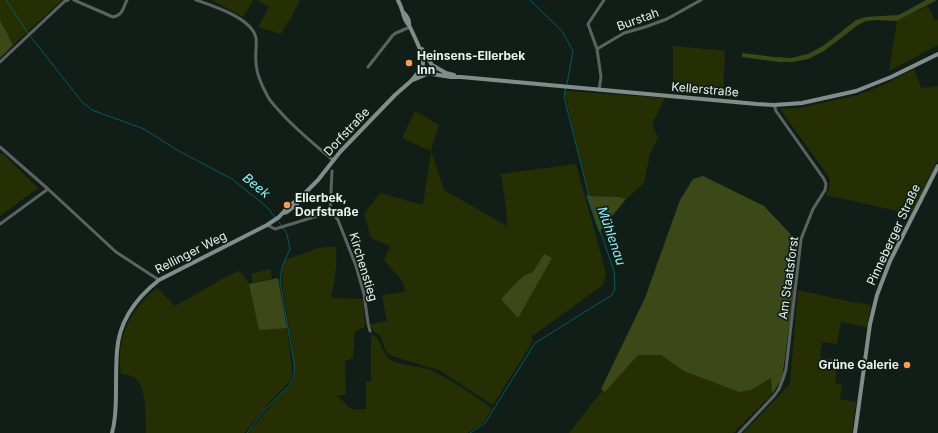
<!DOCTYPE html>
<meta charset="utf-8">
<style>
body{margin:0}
canvas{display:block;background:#111e18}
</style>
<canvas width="938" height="433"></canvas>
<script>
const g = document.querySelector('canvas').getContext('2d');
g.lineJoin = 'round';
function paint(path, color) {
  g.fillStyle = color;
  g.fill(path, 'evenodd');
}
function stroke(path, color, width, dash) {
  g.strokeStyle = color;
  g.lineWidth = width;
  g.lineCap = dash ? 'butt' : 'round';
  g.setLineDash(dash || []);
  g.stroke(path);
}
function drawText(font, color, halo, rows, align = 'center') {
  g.font = font + ' Inter,sans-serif';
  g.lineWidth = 3.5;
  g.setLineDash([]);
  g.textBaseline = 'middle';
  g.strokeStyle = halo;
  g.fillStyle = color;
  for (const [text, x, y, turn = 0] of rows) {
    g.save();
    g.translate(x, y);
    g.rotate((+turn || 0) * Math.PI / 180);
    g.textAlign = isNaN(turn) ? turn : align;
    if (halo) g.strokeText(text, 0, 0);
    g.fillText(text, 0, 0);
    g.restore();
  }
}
paint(new Path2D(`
 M0,0H62L13,45L0,20Z
 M212,0H253L243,17Z
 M257,0H300L291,17L281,34L258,27L269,7Z
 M928,6L935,21L938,20V45L889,71L897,21Z
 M673,46L725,51L723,96L673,91Z
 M914,69L921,88L938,86V160L911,214L826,195C829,189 831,184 829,177L780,109L800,108L858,95L886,84Z
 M564,91L665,98L652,124L658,138L650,153L644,183L626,199L619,197L589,196Z
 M415,111L439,125L431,151L444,190L507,226L506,207L501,174L576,164L606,273L603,285L531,337L533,341L493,405L439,370L392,356L386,351L381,337L373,330L370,324L387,321L382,295L405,292L403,282L384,260L390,246L371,238L364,214L380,193L423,205L431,151L402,138ZM544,254L518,318L525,275L533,272Z
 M2,153L38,188L0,216V154Z
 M330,247H336C337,267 335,279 331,298L363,299L365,327L355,331L353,358L345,361L346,394L337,396L352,410L366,409V381L371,382V334C382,339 381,354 391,360C402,366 415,365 427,369C449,377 472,395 492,408L484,422L467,433H248L276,399L290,385L294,380L295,372L294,359L286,307L283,292L282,281L283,266L285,260L318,248Z
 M270,269L272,278L253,283L251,274Z
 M240,271L249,284L259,329L287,328L292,368V375L290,382L272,399L244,433H146C146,419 147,386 134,377C131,375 125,375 121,374C116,339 129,310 157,288L175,306L229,275Z
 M798,290L847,301L871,305L867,327L841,322L837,344L822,342L820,357L838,360L835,383L842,385L840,399L856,402L852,433H743L790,384Z
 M638,355H661L684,371L751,390L771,378L772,394L733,433H569L603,390L605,392Z`), '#262f04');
paint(new Path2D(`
 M926,0H937L897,21L876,20L866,21L858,25L824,51L808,59L792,62H779L742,57V53L774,57L791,58L808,54L823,46L856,20L866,17L899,15Z
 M0,20L13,45L0,58Z
 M703,176L764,206L797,241L792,306L782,379L772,394L771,378L751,390L739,392L684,371L661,355H638L605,392L601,389L645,298L680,200L693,179Z
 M586,195L589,196L619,197L626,199L599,232Z
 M544,254L552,258L518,318L501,299L516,283L525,275L533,272Z
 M278,278L287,328L259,330L249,284Z`), '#3d4819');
stroke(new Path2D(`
 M6,0L28,33
 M530,0L562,31L573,51L567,84
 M31,37L82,102L92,110L144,129L177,150L232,179L267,207L275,217
 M247,433L265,409L290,385C294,378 295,371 294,363L280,281L282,267L290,249L287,234L277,219
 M470,433L485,423L535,343L612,295L615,289L614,271L591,204L564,97L566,87`), '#055961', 1);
stroke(new Path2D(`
 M74,0L113,17C123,15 123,8 127,0
 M196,0C213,6 252,18 256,38C257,46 255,54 256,62C256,74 262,86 268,97C272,104 278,109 283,115C299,132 316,146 333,160
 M597,49L624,33L645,27L667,19L701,0
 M0,62L65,1L68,0
 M368,67L393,35L396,33L410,27
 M599,90L601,77L597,49L588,24L604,0
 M0,147L48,189L116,252L159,280
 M332,171L330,214L334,215L338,220L356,266L364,294L368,323L370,331
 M0,224L48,189
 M267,225L275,229L324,214H330
 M739,433L774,396L779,389L783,379L786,369L801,239L813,209L825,190L826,184L824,179L776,111L774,105`), '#5b6362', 3);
stroke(new Path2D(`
 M398,0C399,3 401,6 402,10C404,15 404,21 409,25C414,36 420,47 423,58C424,64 420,69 426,73L451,77H461L757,104L774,105L802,103L856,91L891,77L938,54
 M403,12C406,15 410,20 409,25
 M422,49L432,65L446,73L454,75
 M413,80L427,74
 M283,213L287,212L297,204L299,199L318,180L340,152L395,95L411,81L422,68
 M112,433C116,419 116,405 116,391C116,377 116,364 117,351C119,320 136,298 159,280L267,225L279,217L289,206L299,199
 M855,433L870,324L877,295L890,261L938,166`), '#808d8b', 4);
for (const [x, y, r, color] of [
 [409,63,4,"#fc9d53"],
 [287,205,4,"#fc9d53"],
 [907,365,4,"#fc9d53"]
]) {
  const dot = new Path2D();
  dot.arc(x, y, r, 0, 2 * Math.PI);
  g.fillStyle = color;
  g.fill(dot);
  stroke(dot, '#111e18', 1.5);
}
drawText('12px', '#e9f2ee', '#111e18', [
 ["Burstah",638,20,-20],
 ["Kellerstraße",705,90,5],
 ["Dorfstraße",347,132,-47],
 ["Pinneberger Straße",894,235,-65],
 ["Rellinger Weg",191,253,-27],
 ["Kirchenstieg",363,267,73],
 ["Am Staatsforst",789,278,-82]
]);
drawText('bold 12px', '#e9f2ee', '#111e18', [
 ["Heinsens-Ellerbek",417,56],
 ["Inn",417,70],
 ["Ellerbek,",295,198],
 ["Dorfstraße",295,212],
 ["Grüne Galerie",899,365,"right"]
], 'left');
drawText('italic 13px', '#95f1fd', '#111e18', [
 ["Beek",256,186,39],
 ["Mühlenau",611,236,71]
]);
</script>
